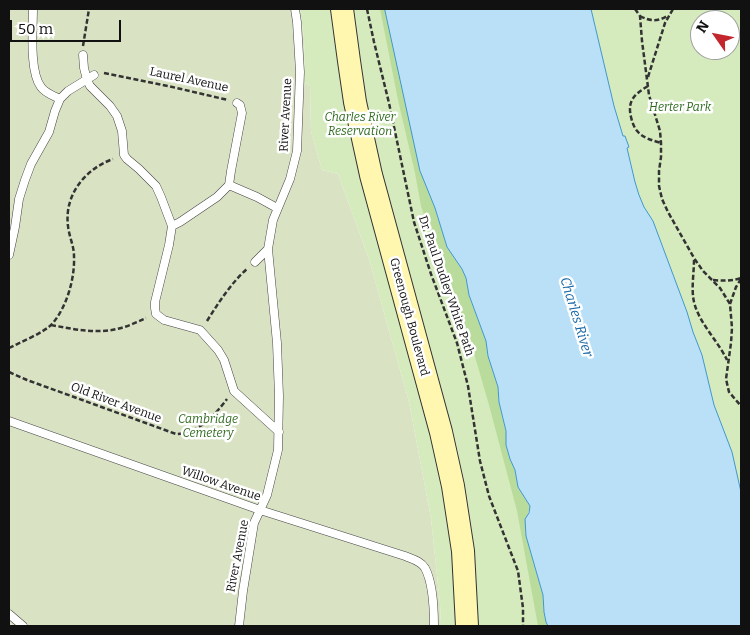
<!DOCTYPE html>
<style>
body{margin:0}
#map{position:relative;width:750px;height:635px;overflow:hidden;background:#fffdf5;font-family:Bitter,serif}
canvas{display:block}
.frame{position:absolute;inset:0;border:10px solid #111;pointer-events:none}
.north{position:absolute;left:690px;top:10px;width:50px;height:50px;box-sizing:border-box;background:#fff;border:1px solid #a0a0a0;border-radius:50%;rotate:303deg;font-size:14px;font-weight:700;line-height:20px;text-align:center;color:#111}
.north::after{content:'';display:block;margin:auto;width:18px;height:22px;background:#c4262e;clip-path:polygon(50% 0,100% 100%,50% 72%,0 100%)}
.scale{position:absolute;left:10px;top:20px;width:111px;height:22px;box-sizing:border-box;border:2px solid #111;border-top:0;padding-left:6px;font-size:15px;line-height:18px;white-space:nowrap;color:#111;-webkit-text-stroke:4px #fff;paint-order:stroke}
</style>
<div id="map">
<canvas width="750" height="635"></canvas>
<div class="frame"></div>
<div class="north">N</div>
<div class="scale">50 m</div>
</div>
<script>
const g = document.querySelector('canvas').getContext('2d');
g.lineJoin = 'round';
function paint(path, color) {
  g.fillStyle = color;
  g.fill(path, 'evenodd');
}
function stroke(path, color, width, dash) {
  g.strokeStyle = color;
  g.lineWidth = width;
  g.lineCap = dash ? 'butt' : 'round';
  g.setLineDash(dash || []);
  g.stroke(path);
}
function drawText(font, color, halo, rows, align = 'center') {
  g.font = font + ' Bitter,serif';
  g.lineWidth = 5;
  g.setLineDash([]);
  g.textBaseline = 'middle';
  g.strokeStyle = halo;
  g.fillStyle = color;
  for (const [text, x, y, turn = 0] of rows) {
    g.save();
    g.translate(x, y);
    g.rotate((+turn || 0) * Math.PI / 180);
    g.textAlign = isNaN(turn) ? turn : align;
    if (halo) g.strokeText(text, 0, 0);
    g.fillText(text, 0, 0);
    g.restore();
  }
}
paint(new Path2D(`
 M300,9H385L406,105L444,240L453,255L546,622L548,626H441L440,604L431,518L409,402L369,259L338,174L322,170L311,131L310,86L305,83L304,39Z
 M591,9H741V492L732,452L714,405L702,355L693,332L687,312L653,221L644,207L639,195L635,182L627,147H629L623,136L614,106ZM700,20H730V50H700Z`), '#d5ebbd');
paint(new Path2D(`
 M380,9H385L420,171L435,208L447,247L462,269L466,278L469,295L486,341L488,356L498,387L499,402L506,432V445L510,459L515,470L518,487L530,506L525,526L526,536L543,595L544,612L546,622L548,626H538L517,511L489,405L473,350L456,300L443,271L421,206L415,173L398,100Z`), '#b9dc9c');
paint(new Path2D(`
 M9,9H300L304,39L305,83L310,86L311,131L322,170L338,174L369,259L409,402L431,518L440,604L441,626H9Z`), '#d9e3c4');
const water = new Path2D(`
 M385,9H591L614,106L623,136H625L629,147L627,148L635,182L639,195L644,207L653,221L687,312L693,332L702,355L714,405L732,452L741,492V626H548L546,622L544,612L543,595L526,536L525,519L529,513L530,506L518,487L515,470L510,459L506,445V431L499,402L498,387L488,356L486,341L469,295L466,278L462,269L447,247L435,208L420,171Z`);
paint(water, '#b9e0f7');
stroke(water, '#3f96cf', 1);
const service = new Path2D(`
 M83,55L84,68L87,80L90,86L110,106L117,116L122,131L124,155L127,159L139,169L156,186L161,197L172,226L169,245L155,302V308L156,314L164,320L200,330L218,350L224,360L234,391L279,432
 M60,99L68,91L94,75
 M237,103L240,105L242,113L231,171L229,185L257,197L277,208
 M172,226L180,222L217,197L229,185
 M9,255L15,227L19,199L25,180L31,164L49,132L55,111L60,99C54,96 45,93 41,87C29,71 33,28 33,9
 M255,262L268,249
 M9,421L260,510L405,556C412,559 421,561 425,568C433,583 434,610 434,626
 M9,614L23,626
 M239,626L243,591L254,523L267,495L278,450L279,396L277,343L268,249L273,220L290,179L297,151L300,72L297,22L295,9`);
const secondary = new Path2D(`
 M342,9L349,61L355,102L371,175L441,432L453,486L463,551L467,626`);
stroke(service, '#444', 9);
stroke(secondary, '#333', 24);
stroke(new Path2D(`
 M367,9L374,42L389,103L414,222L431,274L457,343L468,386L480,461L489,496L518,571L523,608V626
 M635,9L640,16L642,41L649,95L660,131L661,143V157L659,171V186L662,199L668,212L694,258L703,271L720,288L730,304L732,328L731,343L726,379L729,392L741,406
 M640,16C649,21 658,22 667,16
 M83,46L89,9
 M104,73L168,86L228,100
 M648,77L665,23L673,9
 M648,86C635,94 627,100 631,117C635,135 644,138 661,143
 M694,260C694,273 691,289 694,302C699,323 718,341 727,360
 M713,280C723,281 732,281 741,278
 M730,304L736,287L741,279
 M207,321C219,302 231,283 248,268
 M51,325C73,329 95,334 117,329C127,327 137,322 146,318
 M9,348C19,343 45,332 52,324C67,307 75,278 74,256C74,246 69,236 68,226C64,195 85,169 113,159
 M9,372L27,380L176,434C199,433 214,416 227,399`), '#333', 2.5, [5, 2.5]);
stroke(service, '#fff', 8);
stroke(secondary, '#fff6b0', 22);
drawText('12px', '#111', '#fff', [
 ["Laurel Avenue",189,80,12],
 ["River Avenue",286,115,-87],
 ["Dr. Paul Dudley White Path",446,286,71],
 ["Greenough Boulevard",409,317,75],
 ["Old River Avenue",116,403,20],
 ["Willow Avenue",221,484,19],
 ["River Avenue",238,556,-79]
]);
drawText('italic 12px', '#2f6b1f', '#fff', [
 ["Herter Park",680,108],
 ["Charles River",360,118],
 ["Reservation",360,132],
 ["Cambridge",208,420],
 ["Cemetery",208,434]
]);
drawText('italic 14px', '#1768a6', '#fff', [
 ["Charles River",576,317,73]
]);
</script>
